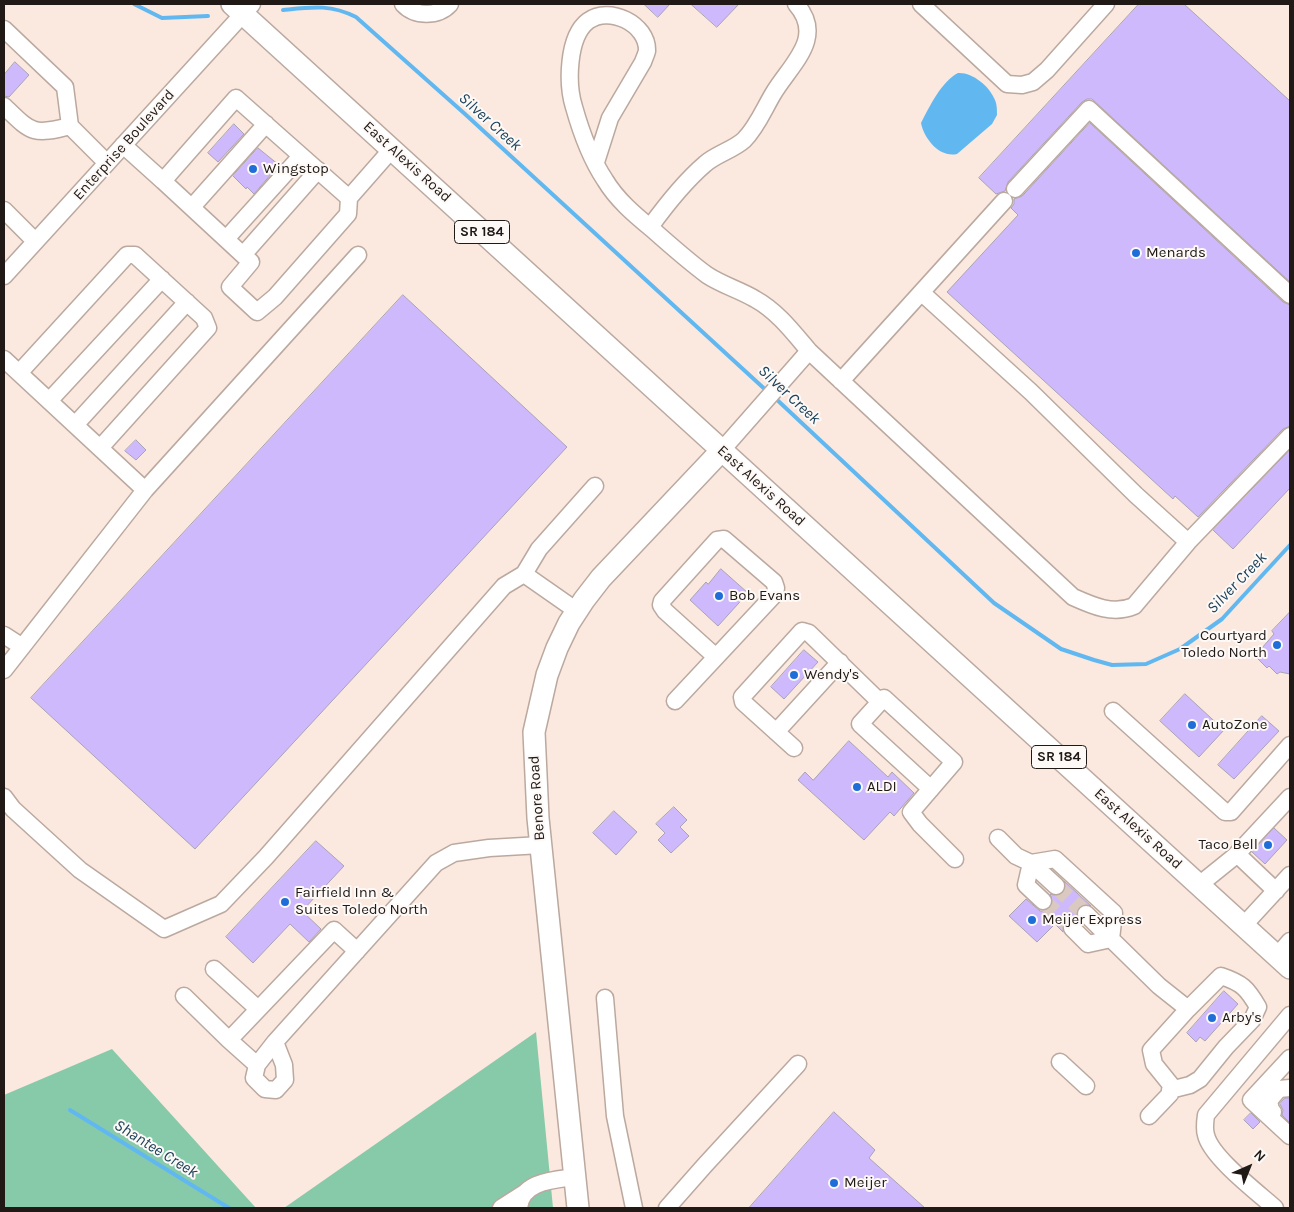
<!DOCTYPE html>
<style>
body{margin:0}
#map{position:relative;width:1294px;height:1212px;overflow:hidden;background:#fbe8de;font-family:Karla,sans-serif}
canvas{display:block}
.frame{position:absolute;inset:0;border:5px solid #201916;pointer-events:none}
.north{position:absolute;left:1224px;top:1142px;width:50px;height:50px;-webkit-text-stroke:4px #fdf9f7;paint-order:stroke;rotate:44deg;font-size:14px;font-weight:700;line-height:20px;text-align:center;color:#201916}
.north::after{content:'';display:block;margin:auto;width:18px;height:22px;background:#201916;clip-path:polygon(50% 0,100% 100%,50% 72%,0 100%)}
</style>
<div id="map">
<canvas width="1294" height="1212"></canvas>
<div class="frame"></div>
<div class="north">N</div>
</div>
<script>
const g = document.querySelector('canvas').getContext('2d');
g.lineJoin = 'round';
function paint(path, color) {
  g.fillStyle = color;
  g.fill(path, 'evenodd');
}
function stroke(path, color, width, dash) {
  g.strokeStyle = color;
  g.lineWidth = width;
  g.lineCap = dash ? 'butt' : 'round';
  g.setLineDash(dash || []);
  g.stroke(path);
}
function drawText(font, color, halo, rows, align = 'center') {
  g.font = font + ' Karla,sans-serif';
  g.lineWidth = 4;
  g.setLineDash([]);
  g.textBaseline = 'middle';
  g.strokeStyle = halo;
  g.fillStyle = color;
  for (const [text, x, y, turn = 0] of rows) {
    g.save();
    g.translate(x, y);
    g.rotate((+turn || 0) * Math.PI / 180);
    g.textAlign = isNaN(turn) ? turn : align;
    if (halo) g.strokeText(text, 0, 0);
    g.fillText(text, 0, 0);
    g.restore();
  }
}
paint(new Path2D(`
 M536,1032L553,1208H284Z
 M112,1049L256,1208H4V1095Z`), '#86caaa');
paint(new Path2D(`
 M958,73C972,72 989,86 994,98C997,103 997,109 997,115L992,124L957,154C940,158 924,139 921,123C930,106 941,82 958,73Z`), '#61b8f1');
stroke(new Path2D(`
 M134,4L162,18L208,16
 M283,10C312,7 330,4 356,17L465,114L769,393
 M774,397L994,603L1061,649L1094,660L1112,665L1146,664L1180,649L1222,619L1290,545
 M70,1110L229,1208`), '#61b8f1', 4);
const building = new Path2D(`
 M644,4H670L658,17Z
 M691,4H739L717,27Z
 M1139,4H1184L1290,101V282L1092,99H1087L1082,102L1008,182L1005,191L996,194L979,178Z
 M15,62L29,75L9,97L4,96V75Z
 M1090,123L1283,302L1290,305V426L1283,429L1198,517L1175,496L1173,499L947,292L1018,215L1011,208L1014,204V199L1022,196Z
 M234,124L244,134L218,162L208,153Z
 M258,148L279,165L254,194L247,187L246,189L233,176Z
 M403,295L567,447L195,849L31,698Z
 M136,440L146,450L136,460L125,451Z
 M1290,450V488L1233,549L1213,530Z
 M721,569L748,593L718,626L690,600L706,582L708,584Z
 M1290,612V674L1280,672L1277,674L1269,666L1267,668L1255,656L1274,634L1272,631Z
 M804,650L818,662L784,699L771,687Z
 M1185,694L1224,730L1199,757L1160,721Z
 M1262,716L1279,731L1234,779L1218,765Z
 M849,741L888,777L892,772L914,793L894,816L890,812L864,840L798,780L805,772L813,780Z
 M674,807L687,820L680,827L689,836L671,853L658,840L665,833L656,824Z
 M614,811L637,832L616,855L593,833Z
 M1274,828L1287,840L1265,864L1252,852Z
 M316,841L344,866L302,911L321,929L309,942L290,924L253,963L226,937Z
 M1064,881L1091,906L1084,904L1079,907L1076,912L1079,921L1070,918L1065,921L1062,926L1063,932L1055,924L1037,942L1009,916L1026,899L1040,911H1045L1050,908L1053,903L1050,894L1058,896L1063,893L1066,888Z
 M1224,991L1238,1004L1205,1041L1200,1037L1196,1042L1187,1033Z
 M1285,1098H1290V1123L1282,1115L1283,1110L1280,1104Z
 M834,1112L875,1150L869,1158L925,1208H749Z
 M1251,1113L1260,1122L1253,1129L1244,1120Z`);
paint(building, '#ceb9fc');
stroke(building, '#a8a3b5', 1);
stroke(new Path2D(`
 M1056,886L1086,914
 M1043,901L1072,928`), '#dac9c0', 16, [16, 8]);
const minor = new Path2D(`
 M403,4C415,17 438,17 450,4
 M921,4L1007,84L1022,85L1033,82L1047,70L1106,4
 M4,29L65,87L70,126L107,163
 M4,106C31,132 32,136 70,126
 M123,145L163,181
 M596,162L610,118L643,62C644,59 646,55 647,51C648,24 609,5 588,21C567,37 567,85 574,107C581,132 591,159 605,180C617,200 635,215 652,229C670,245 688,261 707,275C722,285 740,290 755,299C777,311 793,332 809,351L1073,597C1093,606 1113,615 1134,606L1188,542L1136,495L1031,392L922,293
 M318,170L243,255L163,181L236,98L349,198L392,149
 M1015,189L1089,109L1290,295
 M192,207L266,124
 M4,210L35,241
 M650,227C666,205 684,182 705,164C716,154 733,150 744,140C757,127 764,109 773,94C790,65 826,38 796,4
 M226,239L301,156
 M243,255L251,262L230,287L257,312L275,297L348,214L349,198
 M4,276L252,4
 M4,359L145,490L358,255
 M19,373L127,255H135L204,318L208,328L100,448
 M841,381L1004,201
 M49,401L162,279
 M75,425L187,302
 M722,450L809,351
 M1188,542L1290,436
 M524,574L539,549L595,486
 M4,635L21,646
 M4,670L145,490
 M675,701L775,594L776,588L774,582L724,539L717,540L662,601L661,605L665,611L716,657
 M880,702L860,724L931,789
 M1113,711L1225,812H1231L1290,745
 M776,732L840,662
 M794,748L743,702L742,697L802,631L809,633L880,702L884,698L954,762L911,812L920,824L955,859
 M4,797L13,809L80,870L164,929L221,904L266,857L504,586L524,574L577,611
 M998,838L1016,856L1031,863L1055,859L1114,913L1111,939L1159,986L1188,1009
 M1237,854L1276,891
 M1199,885L1235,856L1290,797
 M1043,901L1026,885L1031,863L1056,886
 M1086,914L1111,939
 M1244,925L1290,875
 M1072,928L1088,944L1111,939
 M1277,956L1290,941
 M214,969L258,1009
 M184,996L229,1040
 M605,998L615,1116L634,1208
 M275,1042L257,1065L254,1078L265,1089L276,1090L285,1080L284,1065L275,1042L436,863L454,853L489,848L541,845
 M1290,1058L1251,1100L1290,1136
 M1060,1062L1086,1086
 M257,1065L229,1040L334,930L357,951
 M1273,1112L1271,1110L1269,1101L1279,1089L1290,1088
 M1149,1116L1170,1094L1171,1085L1154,1064L1151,1050L1188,1009L1221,976C1242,983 1247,988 1258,1007L1252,1020L1226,1047L1200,1079L1190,1085L1170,1090
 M501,1208L526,1192
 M519,1208C521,1181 554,1180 575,1177
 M667,1208L705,1165L798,1064
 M1275,1208C1257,1192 1211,1157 1206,1135C1204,1129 1205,1122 1206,1115L1290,1015`);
const major = new Path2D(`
 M232,4L1290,968
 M578,1208L538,818L534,732L547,675L557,648L569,623L584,600L601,578L722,450`);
stroke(minor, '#bba99f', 19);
stroke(major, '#bba99f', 24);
stroke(minor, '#fff', 16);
stroke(major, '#fff', 21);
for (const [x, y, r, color] of [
 [253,169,5,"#1f6dd8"],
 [1136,253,5,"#1f6dd8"],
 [719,596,5,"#1f6dd8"],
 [1277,645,5,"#1f6dd8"],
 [794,675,5,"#1f6dd8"],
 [1192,725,5,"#1f6dd8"],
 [857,787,5,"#1f6dd8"],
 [1268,845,5,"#1f6dd8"],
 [285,902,5,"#1f6dd8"],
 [1032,920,5,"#1f6dd8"],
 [1212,1018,5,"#1f6dd8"],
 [834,1183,5,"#1f6dd8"]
]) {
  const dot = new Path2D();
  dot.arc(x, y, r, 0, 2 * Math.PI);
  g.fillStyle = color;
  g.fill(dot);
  stroke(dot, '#fdf9f7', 2);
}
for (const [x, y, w] of [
 [482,232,55],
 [1059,757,55]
]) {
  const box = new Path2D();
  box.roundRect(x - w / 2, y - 11.5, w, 23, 4);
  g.fillStyle = '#fdf9f7';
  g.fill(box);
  stroke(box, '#201916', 1);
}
drawText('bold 14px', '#201916', null, [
 ["SR 184",482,232],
 ["SR 184",1059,757]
]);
drawText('15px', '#201916', '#fdf9f7', [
 ["Enterprise Boulevard",124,145,-48],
 ["East Alexis Road",407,162,42],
 ["East Alexis Road",761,486,42],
 ["Benore Road",537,798,-94],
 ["East Alexis Road",1138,829,42]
]);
drawText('15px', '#201916', '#fdf9f7', [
 ["Wingstop",263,169],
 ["Menards",1146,253],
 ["Bob Evans",729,596],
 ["Courtyard",1267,636,"right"],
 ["Toledo North",1267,653,"right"],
 ["Wendy's",804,675],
 ["AutoZone",1202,725],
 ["ALDI",867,787],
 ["Taco Bell",1258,845,"right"],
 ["Fairfield Inn &",295,893],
 ["Suites Toledo North",295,910],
 ["Meijer Express",1042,920],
 ["Arby's",1222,1018],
 ["Meijer",844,1183]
], 'left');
drawText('italic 16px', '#1c4159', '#fdf9f7', [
 ["Silver Creek",490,122,42],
 ["Silver Creek",789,395,43],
 ["Silver Creek",1237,583,-46],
 ["Shantee Creek",156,1149,32]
]);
</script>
